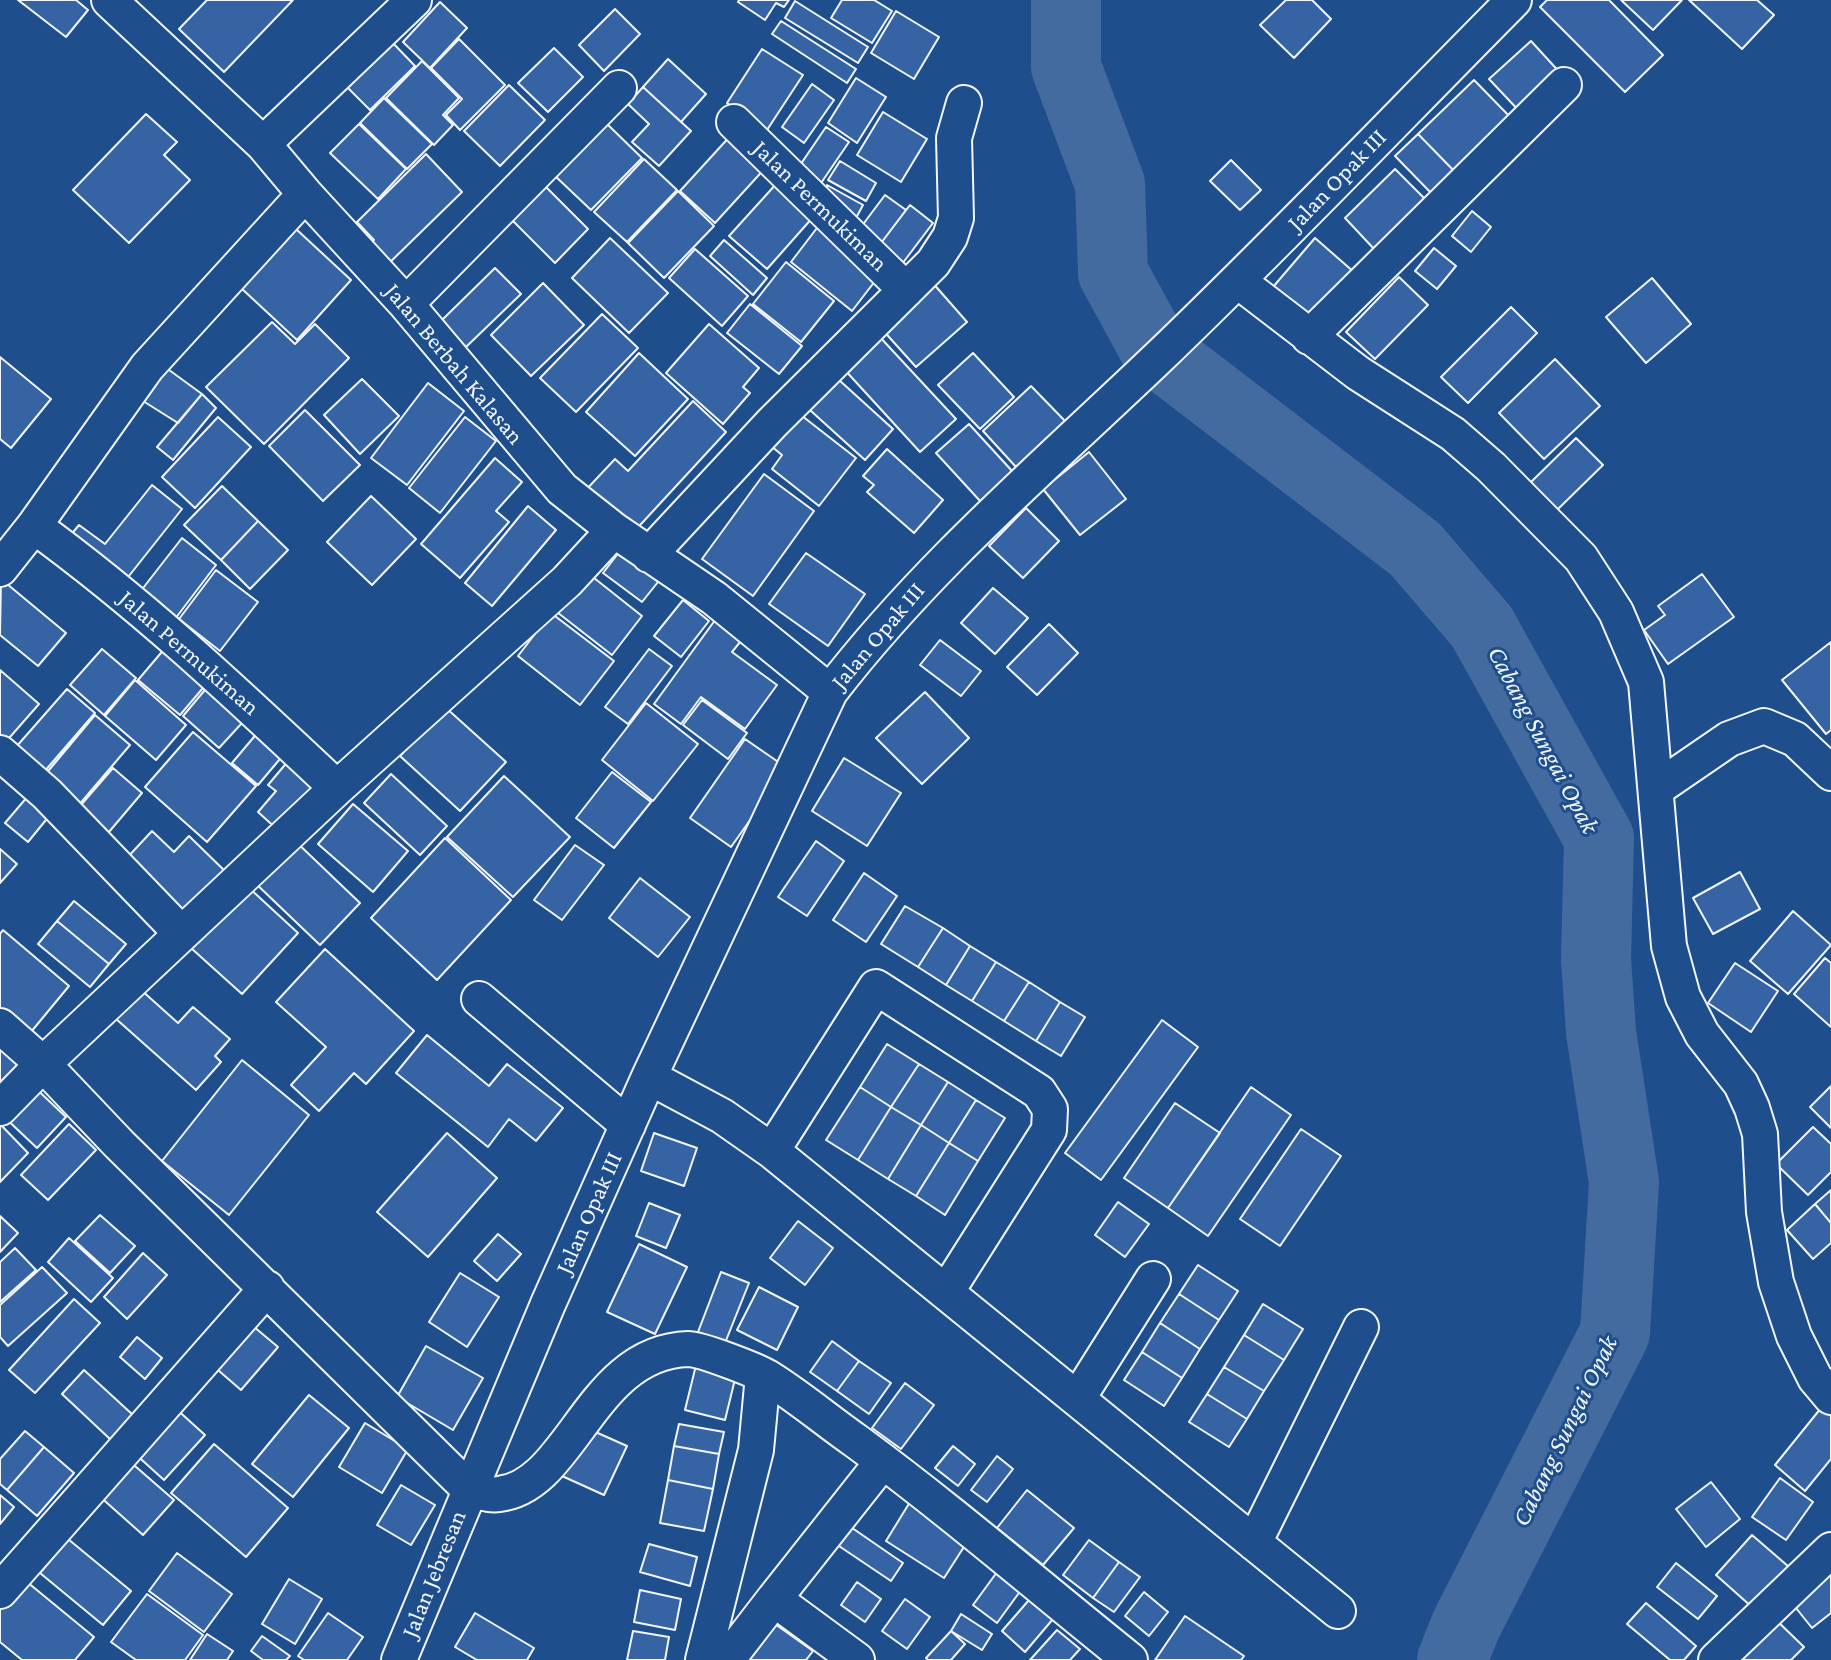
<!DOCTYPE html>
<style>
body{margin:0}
canvas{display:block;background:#1f4e8c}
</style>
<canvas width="1831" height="1660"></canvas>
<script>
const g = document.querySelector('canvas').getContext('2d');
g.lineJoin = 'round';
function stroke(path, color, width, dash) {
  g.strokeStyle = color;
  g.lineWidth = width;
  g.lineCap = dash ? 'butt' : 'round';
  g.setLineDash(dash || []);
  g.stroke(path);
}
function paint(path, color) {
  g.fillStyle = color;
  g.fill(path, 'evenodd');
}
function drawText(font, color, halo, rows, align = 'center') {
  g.font = font + ' "Crimson Pro",serif';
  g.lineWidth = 6;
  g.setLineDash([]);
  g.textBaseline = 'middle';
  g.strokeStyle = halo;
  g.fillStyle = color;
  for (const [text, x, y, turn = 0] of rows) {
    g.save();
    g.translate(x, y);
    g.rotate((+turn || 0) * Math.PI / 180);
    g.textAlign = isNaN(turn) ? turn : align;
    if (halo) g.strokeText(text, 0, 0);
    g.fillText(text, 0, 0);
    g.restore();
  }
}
stroke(new Path2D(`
 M1066,0V67L1110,184L1113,273L1155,350L1415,549L1482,627L1599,838L1596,959L1601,1032L1624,1182L1615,1333L1466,1625L1452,1660`), '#446ba0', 70);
const building = new Path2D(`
 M18,0H76L88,10L66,37Z
 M207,0H293L224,72L179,29Z
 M739,0H789L784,7L776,3L765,20L738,2Z
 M842,0H874L892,11L872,43L831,18Z
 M1286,0H1312L1331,19L1294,58L1260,25Z
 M1547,0H1609L1663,55L1625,92L1540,7Z
 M1621,0H1682L1653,30Z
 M1689,0H1757L1774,15L1742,49Z
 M795,1L868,47L858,63L785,18Z
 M440,2L467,28L430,68L403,42Z
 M615,9L640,34L604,71L579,45Z
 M896,11L939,37L914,79L871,53Z
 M781,21L856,69L847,83L772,34Z
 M459,39L505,85L460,130L446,115L462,99L431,68Z
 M390,40L415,66L370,110L344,84Z
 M1531,41L1563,76L1522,114L1489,79Z
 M554,48L583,77L548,112L518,83Z
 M762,49L803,75L767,130L727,103Z
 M668,59L706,94L681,122L643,87Z
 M422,61L459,98L443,115L453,125L434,145L386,98Z
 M856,78L886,97L857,143L828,123Z
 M1474,80L1514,121L1458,175L1418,134Z
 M812,84L834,100L804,143L782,127Z
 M509,85L545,120L500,166L464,131Z
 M643,87L691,131L659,166L632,142L649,124L628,104Z
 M384,98L432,144L407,169L360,123Z
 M883,112L927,139L901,182L857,155Z
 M146,114L177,142L164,155L190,180L129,243L73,190Z
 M605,122L642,158L591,210L554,175Z
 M359,124L406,169L378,199L330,153Z
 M826,127L849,142L817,189L794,174Z
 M733,133L768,165L715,223L680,191Z
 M1418,134L1458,175L1435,197L1395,156Z
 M426,154L462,192L381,271L362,252L374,240L357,222Z
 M644,159L677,190L627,242L594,212Z
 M1231,160L1261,190L1240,210L1210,181Z
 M840,161L876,183L866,201L828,180Z
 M1395,169L1426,200L1375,250L1345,218Z
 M538,179L588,229L555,263L504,212Z
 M777,183L814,216L767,269L729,236Z
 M827,185L863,205L856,218L820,197Z
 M678,191L714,226L664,278L628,243Z
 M885,195L906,210L878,247L858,231Z
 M910,205L933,223L902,264L878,247Z
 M1472,211L1491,227L1471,252L1452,236Z
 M820,224L882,272L852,311L791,262Z
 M296,229L351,280L297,340L241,288Z
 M610,238L668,293L629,333L572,278Z
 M1315,238L1355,273L1314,321L1273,287Z
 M724,240L767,278L753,295L710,256Z
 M1434,248L1456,266L1437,289L1415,271Z
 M695,249L748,296L722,326L669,278Z
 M786,262L834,301L801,342L753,304Z
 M495,268L521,294L466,347L441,321Z
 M1399,277L1428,305L1375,359L1346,332Z
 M1652,278L1691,324L1646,363L1606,317Z
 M931,281L967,322L916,367L880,327Z
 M543,283L584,325L531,376L491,335Z
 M750,304L802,346L779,374L727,333Z
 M1511,307L1537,333L1468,403L1441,377Z
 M602,314L638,348L576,412L540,378Z
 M272,322L295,344L315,324L349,358L264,444L206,387Z
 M709,324L759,368L743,387L750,393L723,424L666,373Z
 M878,335L956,419L920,452L843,368Z
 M639,353L688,399L635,456L586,412Z
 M973,353L1014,397L980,429L938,385Z
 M0,357L51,399L11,448L0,439Z
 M1555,359L1600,406L1544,459L1499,413Z
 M165,367L202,394L178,423L143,401Z
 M828,370L893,429L865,460L800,401Z
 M362,379L399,416L360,454L324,415Z
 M428,383L464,411L407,485L371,458Z
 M1031,386L1065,421L1016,467L983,431Z
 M202,394L216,408L173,460L157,447Z
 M693,401L726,432L630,536L584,492L615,459L628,471Z
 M305,410L360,465L323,501L269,446Z
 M797,412L856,458L819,506L772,469L782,455L771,446Z
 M218,417L251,447L195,508L162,477Z
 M465,417L496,441L440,513L409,488Z
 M969,424L1013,472L981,502L936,453Z
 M1576,438L1603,465L1557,510L1530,483Z
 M887,449L943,500L914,533L867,492L874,485L863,476Z
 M1089,452L1126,499L1080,535L1043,489Z
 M495,458L522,482L496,511L509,522L460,578L421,544Z
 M764,474L814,511L753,596L702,559Z
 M152,485L182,509L121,586L65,542L79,525L105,544Z
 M222,486L258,521L221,560L184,525Z
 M371,496L416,539L372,585L327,542Z
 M528,506L556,530L492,606L465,583Z
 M1026,508L1059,541L1023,578L989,546Z
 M258,521L288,550L250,589L221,560Z
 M182,538L216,565L175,619L140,592Z
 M623,547L662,577L642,602L603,573Z
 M806,553L865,594L828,646L769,604Z
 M216,570L258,602L220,651L179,619Z
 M584,570L642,616L612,655L553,609Z
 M1702,574L1734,617L1668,664L1644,630L1665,615L1658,606Z
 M1,579L66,633L38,666L0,635Z
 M993,588L1028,618L995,654L961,623Z
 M683,600L709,621L681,657L654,636Z
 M551,613L614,661L580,705L518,656Z
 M718,616L745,636L732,652L777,685L745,729L701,697L681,724L654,704Z
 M1049,624L1078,653L1037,695L1007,667Z
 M172,640L214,675L180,715L138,680Z
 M940,640L981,671L961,696L920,665Z
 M1831,642V730L1826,734L1782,680Z
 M102,649L136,678L104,715L70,685Z
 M649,649L672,666L628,724L605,707Z
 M0,670L39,704L3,745L0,742Z
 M215,678L253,711L219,748L183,716Z
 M135,680L186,725L156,760L105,716Z
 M67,689L95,713L44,772L16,747Z
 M925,692L969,738L922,784L876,738Z
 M702,700L747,733L728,759L683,725Z
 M646,703L698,744L653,801L602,760Z
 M445,707L506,762L460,811L400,756Z
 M95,715L130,745L78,806L44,776Z
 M264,725L290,747L258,785L232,763Z
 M193,732L256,786L207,842L145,787Z
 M745,739L787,768L731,847L690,818Z
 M294,754L325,781L279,831L258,812L276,791L268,785Z
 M844,758L901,793L867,846L812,811Z
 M113,768L142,793L103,839L74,813Z
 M612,772L651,802L614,848L576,818Z
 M391,774L447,826L420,855L364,803Z
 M504,776L570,837L513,897L447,837Z
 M28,796L50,815L28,842L5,823Z
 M353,804L408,851L373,892L318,844Z
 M152,831L174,852L189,836L230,876L188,920L125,860Z
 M292,838L360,903L320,945L252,880Z
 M445,838L511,900L437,980L371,918Z
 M816,841L844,861L807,916L778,897Z
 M575,845L604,865L562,920L534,900Z
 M0,849L17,864L0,883Z
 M1740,872L1760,909L1713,934L1693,898Z
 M864,873L897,896L866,942L833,920Z
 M640,878L690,917L658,957L609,918Z
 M247,886L298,933L242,994L191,948Z
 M74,901L126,944L109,964L57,921Z
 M905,906L943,928L918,967L881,944Z
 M1793,911L1831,945L1788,994L1750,961Z
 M57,921L109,964L90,987L38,944Z
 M943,928L970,946L946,985L918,967Z
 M3,930L69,986L26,1038L0,1016V934Z
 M970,946L996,962L972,1001L946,985Z
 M325,949L414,1031L366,1084L354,1073L319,1111L291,1085L326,1047L276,1002Z
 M1825,958L1831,963V1027L1794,994Z
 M996,962L1029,982L1004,1021L972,1001Z
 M1735,963L1778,991L1751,1032L1708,1003Z
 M1029,982L1060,1002L1036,1041L1004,1021Z
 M140,989L178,1023L193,1007L230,1039L215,1056L221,1062L196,1090L115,1018Z
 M1060,1002L1085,1017L1061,1056L1036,1041Z
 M1162,1020L1198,1047L1101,1180L1065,1153Z
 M427,1035L489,1086L507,1064L563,1108L536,1141L509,1119L488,1147L396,1073Z
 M887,1044L919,1064L891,1107L860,1087Z
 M0,1049L22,1069L0,1093Z
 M242,1060L309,1115L229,1215L162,1161Z
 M919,1064L948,1082L921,1125L891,1107Z
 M29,1082L66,1117L37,1148L0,1113Z
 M948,1082L976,1100L949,1143L921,1125Z
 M1831,1086V1128L1810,1107Z
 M860,1087L891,1107L858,1160L826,1140Z
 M1251,1087L1291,1115L1208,1236L1168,1208Z
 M976,1100L1005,1118L978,1161L949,1143Z
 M1175,1103L1220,1133L1168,1208L1124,1178Z
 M891,1107L921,1125L888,1179L858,1160Z
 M0,1124L28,1153L0,1182Z
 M69,1124L96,1150L48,1200L21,1175Z
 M921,1125L949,1143L916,1196L888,1179Z
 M1813,1127L1831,1144V1172L1808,1195L1776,1164Z
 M1301,1129L1341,1156L1280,1246L1240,1219Z
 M447,1133L497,1178L428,1257L377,1212Z
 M654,1133L697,1148L684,1186L641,1171Z
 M949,1143L978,1161L945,1215L916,1196Z
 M1831,1190V1223L1815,1204Z
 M1118,1202L1149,1224L1125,1257L1095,1235Z
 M649,1203L680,1215L666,1248L636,1236Z
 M1815,1204L1831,1223V1243L1813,1259L1787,1230Z
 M100,1215L135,1246L110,1273L75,1241Z
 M0,1216L18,1233L0,1252Z
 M798,1221L833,1248L805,1285L770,1258Z
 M498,1234L521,1254L497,1281L474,1261Z
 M69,1238L113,1278L91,1302L48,1262Z
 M639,1244L687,1267L655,1334L607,1312Z
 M15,1248L36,1270L0,1302V1262Z
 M143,1253L167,1275L127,1319L104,1297Z
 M1198,1265L1238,1291L1219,1320L1179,1294Z
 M42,1267L67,1293L8,1346L0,1337V1305Z
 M721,1272L749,1283L725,1343L698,1332Z
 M460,1273L499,1297L467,1347L429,1322Z
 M759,1287L798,1307L777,1350L737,1330Z
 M1179,1294L1219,1320L1200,1349L1160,1323Z
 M74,1299L100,1323L35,1393L9,1370Z
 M1263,1304L1303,1329L1284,1360L1244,1335Z
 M247,1321L278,1347L241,1390L211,1364Z
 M1160,1323L1200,1349L1182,1378L1142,1352Z
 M1244,1335L1284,1360L1264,1391L1224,1367Z
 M137,1337L162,1358L145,1379L120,1357Z
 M832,1341L859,1361L837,1391L810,1372Z
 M426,1346L483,1378L453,1430L397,1397Z
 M1142,1352L1182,1378L1164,1406L1124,1380Z
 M697,1361L737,1371L725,1420L685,1410Z
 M859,1361L891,1383L869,1414L837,1391Z
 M1224,1367L1264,1391L1247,1419L1207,1394Z
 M84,1370L133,1415L111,1440L62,1394Z
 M905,1383L934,1405L901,1449L872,1428Z
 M1207,1394L1247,1419L1229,1447L1189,1422Z
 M309,1395L349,1428L293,1497L252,1464Z
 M173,1406L205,1435L164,1480L132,1451Z
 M1821,1408L1831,1416V1459L1805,1491L1775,1465Z
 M365,1423L408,1449L382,1493L339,1467Z
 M679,1424L724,1432L719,1454L674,1446Z
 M582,1426L627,1446L604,1495L562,1476Z
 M25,1431L44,1447L7,1490L0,1484V1459Z
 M214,1444L288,1508L246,1557L171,1493Z
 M674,1446L719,1454L713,1489L668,1480Z
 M953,1446L975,1464L958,1486L935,1468Z
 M44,1447L74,1473L37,1516L7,1490Z
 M997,1456L1013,1469L987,1502L971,1490Z
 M127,1459L174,1500L143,1535L97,1494Z
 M1780,1478L1813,1502L1786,1540L1752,1517Z
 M668,1480L713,1489L704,1531L660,1523Z
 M1711,1482L1740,1519L1706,1547L1676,1509Z
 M401,1485L435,1505L411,1545L377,1525Z
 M1027,1490L1074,1528L1043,1565L997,1528Z
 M0,1495L14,1507L0,1524Z
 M910,1502L969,1539L944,1578L886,1541Z
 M842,1521L903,1563L891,1581L830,1540Z
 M1752,1535L1789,1567L1753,1608L1716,1575Z
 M68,1539L131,1591L103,1625L40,1573Z
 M1089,1540L1119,1562L1093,1598L1063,1575Z
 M649,1544L697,1557L690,1586L640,1572Z
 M177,1553L232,1594L204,1632L149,1591Z
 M1119,1562L1140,1577L1114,1612L1093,1598Z
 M1676,1563L1717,1596L1698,1619L1657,1587Z
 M1000,1568L1024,1586L997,1623L973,1605Z
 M1826,1569L1831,1575V1613L1812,1628L1788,1598Z
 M21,1577L94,1637L75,1660H22L0,1642V1602Z
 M289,1579L322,1599L295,1644L262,1624Z
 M857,1582L881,1599L865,1622L841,1605Z
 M640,1590L681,1599L675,1630L634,1622Z
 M1144,1592L1168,1612L1149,1636L1125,1616Z
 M147,1594L203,1635L185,1660H136L111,1642Z
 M905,1599L930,1617L907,1649L882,1631Z
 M1029,1600L1053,1619L1025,1652L1002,1631Z
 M1646,1603L1696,1646L1684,1660H1670L1627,1624Z
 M328,1613L363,1637L347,1660H304L298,1656Z
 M475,1613L534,1648L527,1660H477L455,1647Z
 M961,1614L992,1634L982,1650L951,1631Z
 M1185,1616L1244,1656L1241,1660H1155Z
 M1772,1616L1804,1647L1791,1660H1743L1736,1653Z
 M775,1624L813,1651L806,1660H749Z
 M1057,1630L1080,1649L1070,1660H1030Z
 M633,1631L669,1637L665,1660H627Z
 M951,1631L965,1644L951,1660H928L926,1658Z
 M207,1634L233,1651L227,1660H190Z
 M262,1636L290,1656L286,1660H263L251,1651Z`);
paint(building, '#3563a3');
stroke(building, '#f2f6ff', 2);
const street = new Path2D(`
 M109,0L263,144L305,194L406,304L562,489L614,530L714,598L830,692
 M734,122L906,290
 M263,144L414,0
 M1238,281L1358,373L1453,434L1491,467L1581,558L1616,612L1646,682L1669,946L1683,997L1702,1034L1741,1084L1752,1108L1760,1134L1764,1212L1776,1282L1794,1336L1815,1378L1831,1397
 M406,304L619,88
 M1309,337L1564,85
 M34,526C143,605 239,696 337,788
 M614,530L567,581L337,788L43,1064L119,1144L469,1489C479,1491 489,1496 499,1494C572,1486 590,1352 688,1349C701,1349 755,1370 767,1377C798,1396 826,1420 856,1441C950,1510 1039,1587 1130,1660
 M649,555L772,423L933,263L950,237L956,218L954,138L964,103
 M0,569L34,526L147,367L305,194
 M0,753L47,794L181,933
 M1656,789L1729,739L1764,726L1795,739L1831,773
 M479,999L628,1125
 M0,1026L43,1064L0,1108
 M649,1077L722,1116L772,1151L1338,1611
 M772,1151L876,987L1039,1092L1050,1109L1049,1130L947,1291
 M1078,1398L1153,1279
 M1254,1543L1361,1327
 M0,1591L267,1288
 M774,1599L883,1461
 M399,1660L548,1304L649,1077L830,692C926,567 1046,465 1160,356C1281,240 1396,119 1514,0
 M703,1660L756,1450L763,1375
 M727,1660L774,1599L857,1660
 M1716,1660L1831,1550`);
stroke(street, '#f2f6ff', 38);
stroke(street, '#1f4e8c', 34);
drawText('24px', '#f2f6ff', '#1f4e8c', [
 ["Jalan Opak III",1337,180,-46],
 ["Jalan Permukiman",820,206,44],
 ["Jalan Berbah Kalasan",454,364,50],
 ["Jalan Opak III",878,636,-50],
 ["Jalan Permukiman",189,653,41],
 ["Jalan Opak III",589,1213,-66],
 ["Jalan Jebresan",434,1574,-68]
]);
drawText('italic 26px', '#f2f6ff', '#1f4e8c', [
 ["Cabang Sungai Opak",1543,740,62],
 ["Cabang Sungai Opak",1565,1431,-64]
]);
</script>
